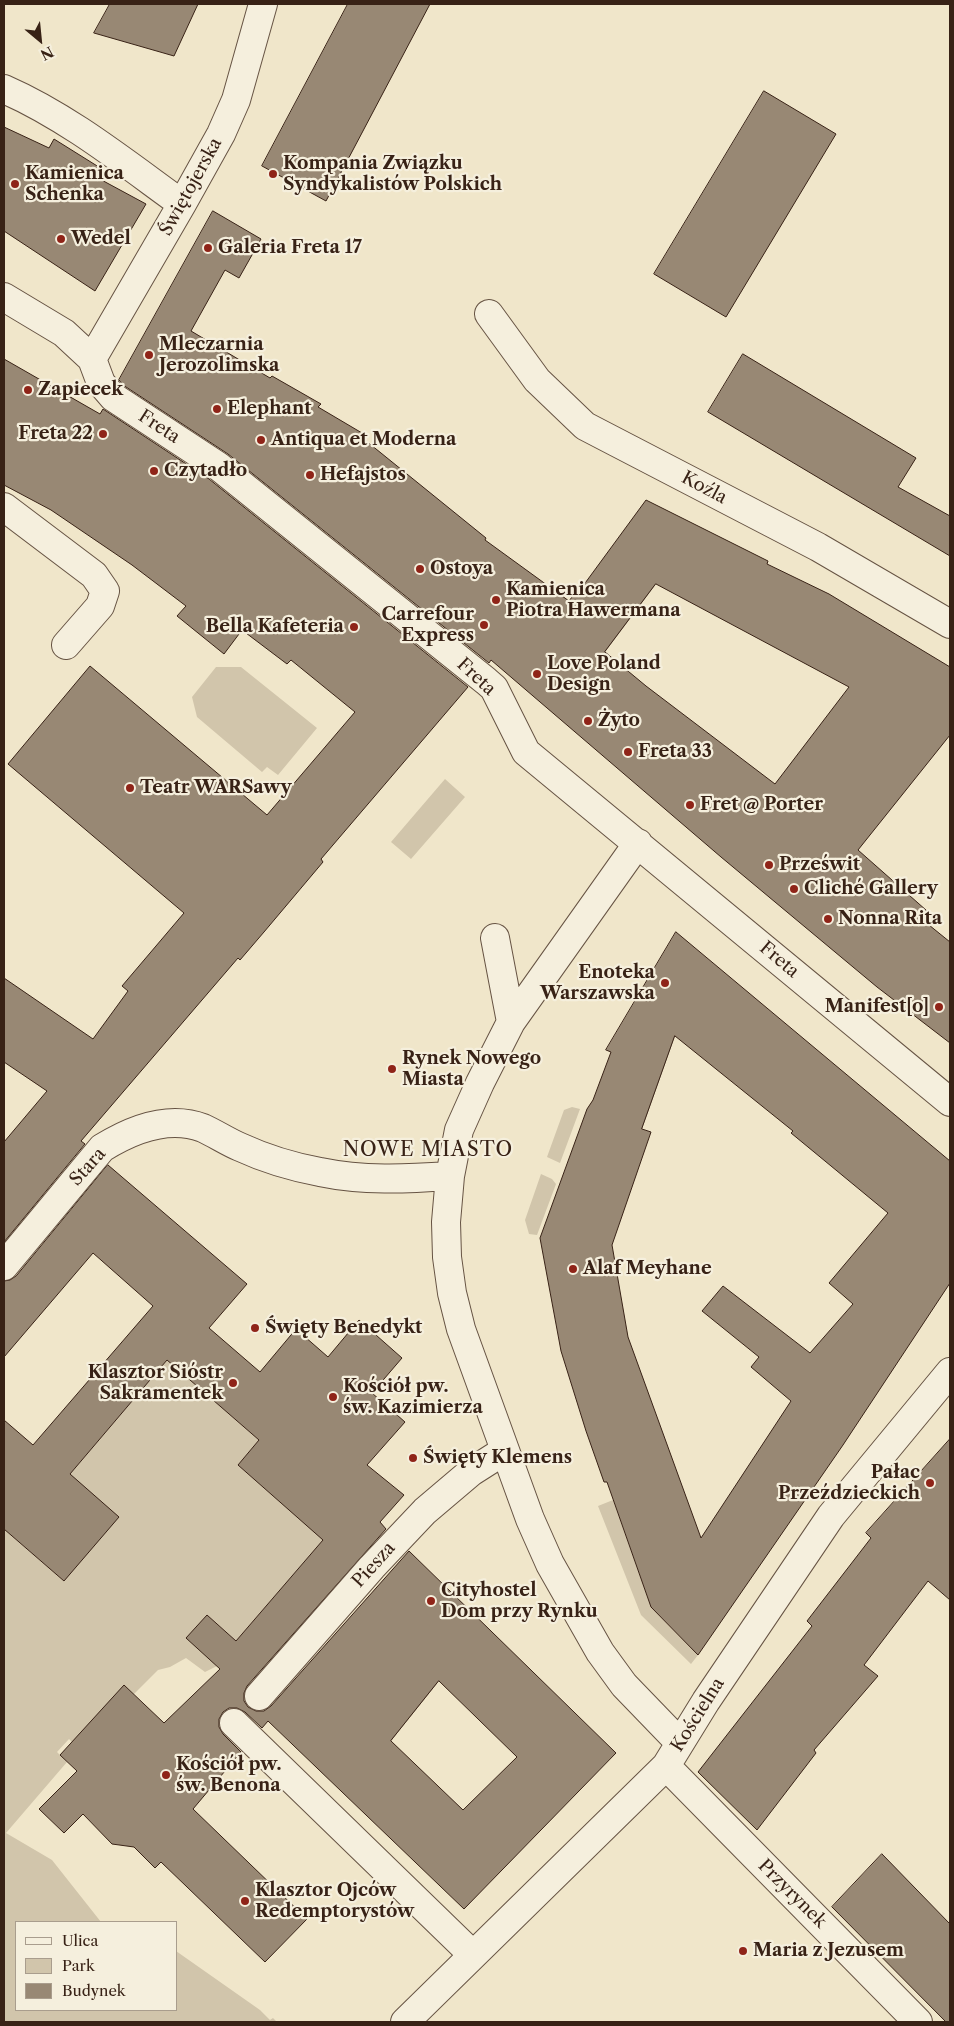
<!DOCTYPE html>
<meta charset="utf-8">
<style>
body{margin:0}
#map{position:relative;width:954px;height:2026px;overflow:hidden;background:#f0e6ca;font-family:"Libre Caslon Text",serif}
canvas{display:block}
.frame{position:absolute;inset:0;border:5px solid #382216;pointer-events:none}
.legend{position:absolute;left:15px;top:1921px;width:162px;height:90px;box-sizing:border-box;background:#f5efdd;border:1px solid #a99d8d;margin:0;padding:6px 9px;list-style:none;font-size:15px;color:#382216}
.legend li{display:flex;align-items:center;gap:10px;height:25px}
.legend b{width:25px;border:1px solid #a99d8d}
.north{position:absolute;left:15px;top:15px;width:50px;height:50px;-webkit-text-stroke:4px #f5efdd;paint-order:stroke;rotate:152deg;font-size:14px;font-weight:700;line-height:20px;text-align:center;color:#382216}
.north::after{content:'';display:block;margin:auto;width:18px;height:22px;background:#382216;clip-path:polygon(50% 0,100% 100%,50% 72%,0 100%)}
</style>
<div id="map">
<canvas width="954" height="2026"></canvas>
<div class="frame"></div>
<ul class="legend">
<li><b style="height:6px;background:#f5efdd"></b>Ulica</li>
<li><b style="height:14px;background:#d1c5ab"></b>Park</li>
<li><b style="height:14px;background:#988874"></b>Budynek</li>
</ul>
<div class="north">N</div>
</div>
<script>
const g = document.querySelector('canvas').getContext('2d');
g.lineJoin = 'round';
function paint(path, color) {
  g.fillStyle = color;
  g.fill(path, 'evenodd');
}
function stroke(path, color, width, dash) {
  g.strokeStyle = color;
  g.lineWidth = width;
  g.lineCap = dash ? 'butt' : 'round';
  g.setLineDash(dash || []);
  g.stroke(path);
}
function drawText(font, color, halo, rows, align = 'center') {
  g.font = font + ' "Libre Caslon Text",serif';
  g.lineWidth = 4.5;
  g.setLineDash([]);
  g.textBaseline = 'middle';
  g.strokeStyle = halo;
  g.fillStyle = color;
  for (const [text, x, y, turn = 0] of rows) {
    g.save();
    g.translate(x, y);
    g.rotate((+turn || 0) * Math.PI / 180);
    g.textAlign = isNaN(turn) ? turn : align;
    if (halo) g.strokeText(text, 0, 0);
    g.fillText(text, 0, 0);
    g.restore();
  }
}
paint(new Path2D(`
 M216,667H241L317,728L278,775L267,767L262,772L197,717L192,697Z
 M445,779L465,797L411,859L391,842Z
 M572,1107L580,1109L560,1163L547,1157L564,1110Z
 M541,1174L552,1179L556,1184L537,1235L529,1234L525,1220Z
 M167,1360L259,1440L238,1465L286,1507L332,1530L236,1641L207,1615L187,1638L217,1666L205,1672L186,1658L170,1667L158,1670L79,1749L69,1739L57,1752L67,1762L6,1833L52,1860L101,1922H16V2010H176V1951L260,2010L270,2020L273,2018L277,2022H4V1529L64,1581L70,1474Z
 M613,1500L651,1607L698,1655L691,1664L641,1615L598,1506Z`), '#d1c5ab');
const building = new Path2D(`
 M110,4H198L174,56L94,33Z
 M348,4H430L326,201L262,166Z
 M764,91L836,134L726,317L654,274Z
 M4,127L49,148L54,139L102,169L96,177L146,204L95,291L4,231Z
 M213,211L261,239L239,278L225,270L191,331L270,378L272,376L321,404L318,407L362,433L360,436L486,538L485,540L569,601L578,589L580,590L646,500L768,561L767,564L829,594L950,667V735L858,850L935,918L929,925L950,942V1043L877,987L721,857L491,660L489,663L228,454L123,385L119,380ZM656,584L849,687L775,784L646,686L605,652Z
 M743,354L916,458L898,487L950,516V556L708,412Z
 M4,359L100,414L103,409L209,479L468,687L321,859L323,862L264,932L240,960L238,958L81,1141L85,1144L4,1242V1142L47,1091L4,1062V978L93,1039L128,991L122,986L184,913L8,764L90,666L267,815L355,712L291,660L287,664L242,630L224,654L177,616L186,606L132,565L51,510L4,485Z
 M676,932L950,1161V1283L843,1445L698,1655L651,1607L607,1482H604L586,1431L561,1351L540,1238L587,1109L593,1100L611,1052L606,1050ZM675,1036L793,1131L791,1133L888,1213L829,1283L853,1304L810,1353L723,1286L702,1311L759,1357L751,1367L791,1401L701,1538L628,1337L612,1245L651,1132L642,1129Z
 M108,1165L247,1284L209,1328L260,1372L296,1329L328,1357L359,1320L402,1358L372,1393L405,1422L367,1465L404,1495L380,1522L386,1529L247,1686L244,1693V1701L248,1707L256,1711H264L271,1706L409,1551L616,1753L464,1909L268,1721L262,1728L245,1712L237,1708H229L223,1712L219,1719V1727L223,1734L241,1752L193,1809L307,1919L265,1962L161,1862L155,1868L134,1847L112,1844L83,1814L64,1833L39,1809L77,1771L60,1755L124,1685L164,1723L220,1669L186,1638L207,1615L236,1641L323,1540L238,1465L259,1440L167,1360L70,1474L119,1517L64,1581L4,1529V1420L33,1445L153,1306L93,1253L4,1357V1281L10,1280L16,1276ZM439,1681L517,1757L463,1810L391,1741Z
 M950,1439V1600L928,1581L864,1665L878,1676L814,1750L816,1753L757,1830L698,1772L812,1626L807,1621L871,1538L866,1533Z
 M882,1854L950,1924V2022H946L832,1907Z`);
paint(building, '#988874');
stroke(building, '#382216', 1);
const minor = new Path2D(`
 M4,89C68,117 125,163 182,204
 M4,297L64,333L92,359L101,383L113,397L218,466L486,681L494,688L526,752L950,1102
 M489,314L537,380L585,426L818,547L950,624
 M92,359L182,204L221,134L236,100L263,4
 M4,507L94,575L105,591L100,606L66,645
 M638,843L511,1022L480,1083L459,1130L450,1176L446,1222L447,1257L452,1293L461,1329L530,1519L550,1564L600,1652L624,1685L680,1743
 M495,938L511,1022
 M4,1266L102,1148C131,1130 169,1115 203,1128C216,1134 228,1142 240,1147C266,1159 293,1167 320,1172C363,1181 406,1179 450,1176
 M259,1696L372,1567L425,1511L471,1472L504,1451
 M234,1723L473,1955
 M666,1766L918,2022
 M405,2022L666,1766L706,1701L831,1516L950,1372`);
stroke(minor, '#665343', 30);
stroke(minor, '#f5efdd', 28);
for (const [x, y, r, color] of [
 [273,174,5,"#8f2418"],
 [15,184,5,"#8f2418"],
 [61,239,5,"#8f2418"],
 [208,248,5,"#8f2418"],
 [149,355,5,"#8f2418"],
 [28,390,5,"#8f2418"],
 [217,409,5,"#8f2418"],
 [103,434,5,"#8f2418"],
 [261,440,5,"#8f2418"],
 [154,471,5,"#8f2418"],
 [310,475,5,"#8f2418"],
 [420,569,5,"#8f2418"],
 [496,600,5,"#8f2418"],
 [484,625,5,"#8f2418"],
 [354,627,5,"#8f2418"],
 [537,674,5,"#8f2418"],
 [588,721,5,"#8f2418"],
 [628,752,5,"#8f2418"],
 [130,788,5,"#8f2418"],
 [690,805,5,"#8f2418"],
 [769,865,5,"#8f2418"],
 [794,889,5,"#8f2418"],
 [828,919,5,"#8f2418"],
 [665,983,5,"#8f2418"],
 [939,1007,5,"#8f2418"],
 [392,1069,5,"#8f2418"],
 [573,1269,5,"#8f2418"],
 [255,1328,5,"#8f2418"],
 [233,1383,5,"#8f2418"],
 [333,1397,5,"#8f2418"],
 [413,1458,5,"#8f2418"],
 [930,1483,5,"#8f2418"],
 [431,1601,5,"#8f2418"],
 [166,1775,5,"#8f2418"],
 [245,1901,5,"#8f2418"],
 [743,1951,5,"#8f2418"]
]) {
  const dot = new Path2D();
  dot.arc(x, y, r, 0, 2 * Math.PI);
  g.fillStyle = color;
  g.fill(dot);
  stroke(dot, '#f5efdd', 2);
}
drawText('bold 18px', '#382216', '#f5efdd', [
 ["Kompania Związku",283,164],
 ["Syndykalistów Polskich",283,185],
 ["Kamienica",25,174],
 ["Schenka",25,195],
 ["Wedel",71,239],
 ["Galeria Freta 17",218,248],
 ["Mleczarnia",159,345],
 ["Jerozolimska",159,366],
 ["Zapiecek",38,390],
 ["Elephant",227,409],
 ["Freta 22",93,434,"right"],
 ["Antiqua et Moderna",271,440],
 ["Czytadło",164,471],
 ["Hefajstos",320,475],
 ["Ostoya",430,569],
 ["Kamienica",506,590],
 ["Piotra Hawermana",506,611],
 ["Carrefour",474,615,"right"],
 ["Express",474,636,"right"],
 ["Bella Kafeteria",344,627,"right"],
 ["Love Poland",547,664],
 ["Design",547,685],
 ["Żyto",598,721],
 ["Freta 33",638,752],
 ["Teatr WARSawy",140,788],
 ["Fret @ Porter",700,805],
 ["Prześwit",779,865],
 ["Cliché Gallery",804,889],
 ["Nonna Rita",838,919],
 ["Enoteka",655,973,"right"],
 ["Warszawska",655,994,"right"],
 ["Manifest[o]",929,1007,"right"],
 ["Rynek Nowego",402,1059],
 ["Miasta",402,1080],
 ["Alaf Meyhane",583,1269],
 ["Święty Benedykt",265,1328],
 ["Klasztor Sióstr",223,1373,"right"],
 ["Sakramentek",223,1394,"right"],
 ["Kościół pw.",343,1387],
 ["św. Kazimierza",343,1408],
 ["Święty Klemens",423,1458],
 ["Pałac",920,1473,"right"],
 ["Przeździeckich",920,1494,"right"],
 ["Cityhostel",441,1591],
 ["Dom przy Rynku",441,1612],
 ["Kościół pw.",176,1765],
 ["św. Benona",176,1786],
 ["Klasztor Ojców",255,1891],
 ["Redemptorystów",255,1912],
 ["Maria z Jezusem",753,1951]
], 'left');
drawText('18px', '#382216', '#f5efdd', [
 ["Świętojerska",191,187,-61],
 ["Freta",159,427,33],
 ["Koźla",704,488,28],
 ["Freta",476,677,43],
 ["Freta",779,960,40],
 ["Stara",88,1167,-48],
 ["Piesza",374,1565,-48],
 ["Kościelna",698,1715,-58],
 ["Przyrynek",792,1894,45]
]);
g.letterSpacing = '1px';
drawText('20px', '#382216', '#f5efdd', [
 ["NOWE MIASTO",428,1150]
]);
g.letterSpacing = '0px';
</script>
